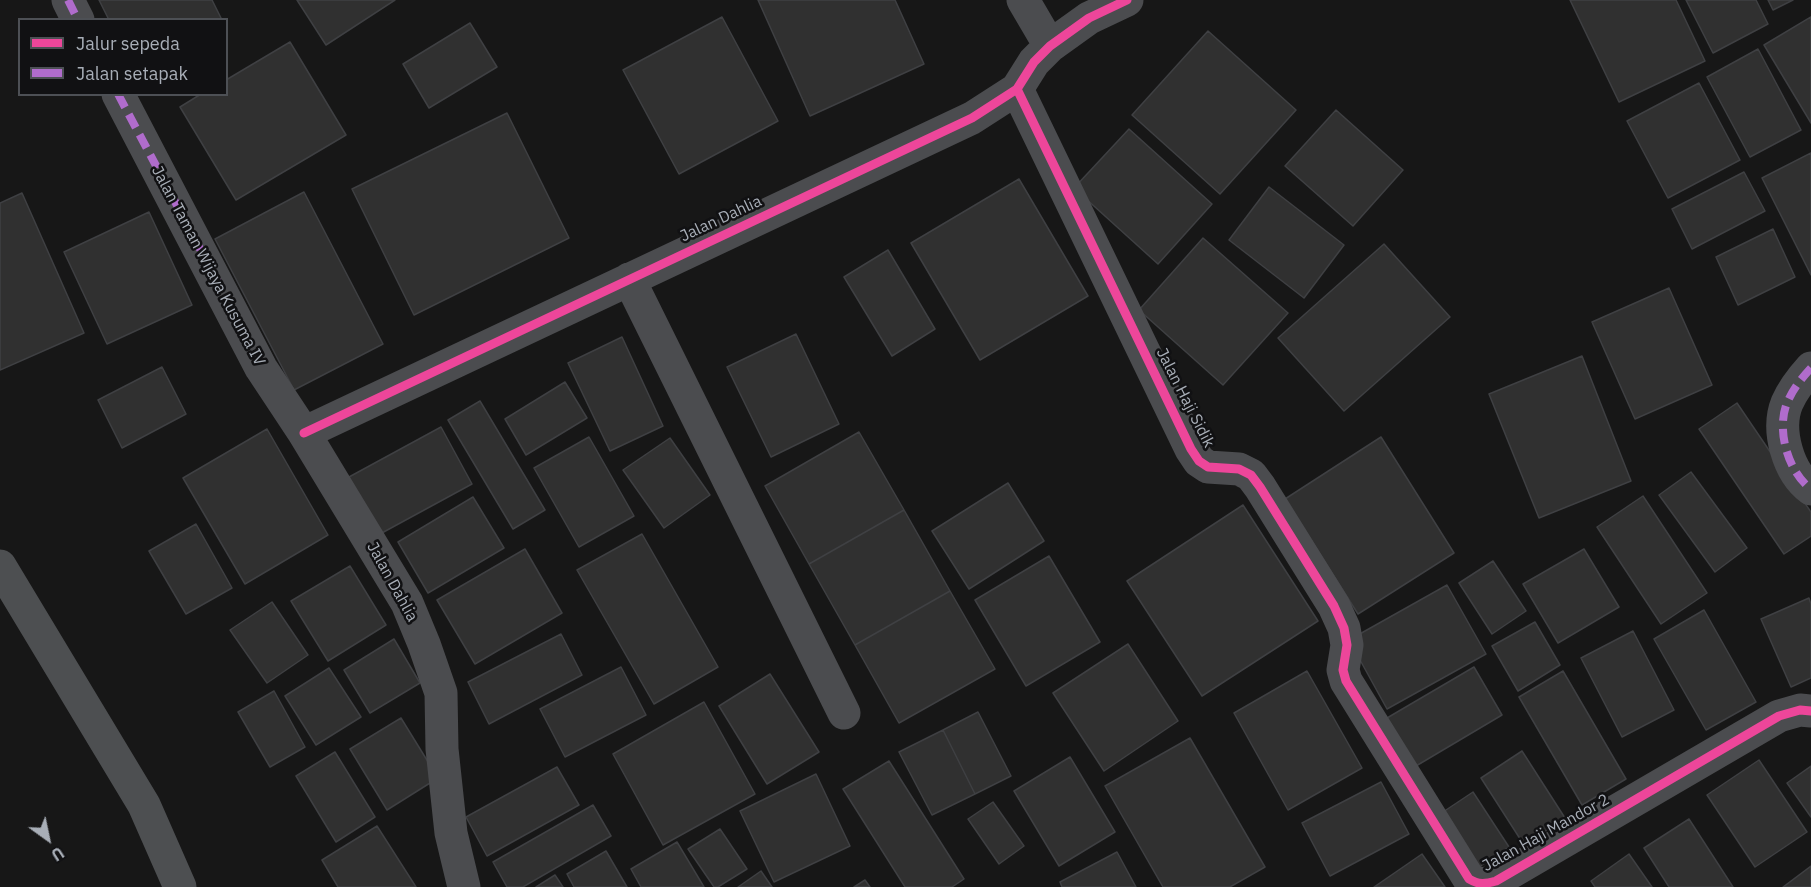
<!DOCTYPE html>
<style>
body{margin:0}
#map{position:relative;width:1811px;height:887px;overflow:hidden;background:#171717;font-family:"IBM Plex Sans",sans-serif}
canvas{display:block}
.legend{position:absolute;left:18px;top:18px;width:210px;height:78px;box-sizing:border-box;background:#111113;border:2px solid #4d5055;margin:0;padding:8px 10px;list-style:none;font-size:18px;color:#a8aeb7}
.legend li{display:flex;align-items:center;gap:12px;height:30px}
.legend b{width:30px;border:2px solid #4d5055}
.north{position:absolute;left:18px;top:809px;width:60px;height:60px;-webkit-text-stroke:4px #111113;paint-order:stroke;rotate:147deg;font-size:16px;font-weight:700;line-height:24px;text-align:center;color:#a8aeb7}
.north::after{content:'';display:block;margin:auto;width:21px;height:27px;background:#a8aeb7;clip-path:polygon(50% 0,100% 100%,50% 72%,0 100%)}
</style>
<div id="map">
<canvas width="1811" height="887"></canvas>
<ul class="legend">
<li><b style="height:8px;background:#ed469a"></b>Jalur sepeda</li>
<li><b style="height:8px;background:#b06ccc"></b>Jalan setapak</li>
</ul>
<div class="north">U</div>
</div>
<script>
const g = document.querySelector('canvas').getContext('2d');
g.lineJoin = 'round';
function paint(path, color) {
  g.fillStyle = color;
  g.fill(path, 'evenodd');
}
function stroke(path, color, width, dash) {
  g.strokeStyle = color;
  g.lineWidth = width;
  g.lineCap = dash ? 'butt' : 'round';
  g.setLineDash(dash || []);
  g.stroke(path);
}
function drawText(font, color, halo, rows, align = 'center') {
  g.font = font + ' "IBM Plex Sans",sans-serif';
  g.lineWidth = 5;
  g.setLineDash([]);
  g.textBaseline = 'middle';
  g.strokeStyle = halo;
  g.fillStyle = color;
  for (const [text, x, y, turn = 0] of rows) {
    g.save();
    g.translate(x, y);
    g.rotate((+turn || 0) * Math.PI / 180);
    g.textAlign = isNaN(turn) ? turn : align;
    if (halo) g.strokeText(text, 0, 0);
    g.fillText(text, 0, 0);
    g.restore();
  }
}
const building = new Path2D(`
 M99,0H212L222,20H109Z
 M297,0H395L326,45Z
 M758,0H895L924,64L810,116Z
 M1570,0H1676L1705,61L1619,102Z
 M1686,0H1756L1768,24L1713,53Z
 M1768,0H1793L1773,10Z
 M722,17L778,121L679,174L623,70Z
 M1811,17V123L1764,45Z
 M470,23L497,67L429,108L403,64Z
 M1208,31L1296,110L1220,194L1132,115Z
 M290,42L346,135L236,200L180,107L201,94H226V80Z
 M1758,49L1801,130L1750,157L1707,77Z
 M1699,83L1740,160L1668,198L1627,121Z
 M1336,110L1403,170L1353,226L1285,166Z
 M507,113L569,238L414,315L352,189Z
 M1129,129L1212,204L1158,264L1074,188Z
 M1811,153V275L1762,178Z
 M1744,172L1765,211L1692,249L1672,209Z
 M1019,179L1088,296L980,360L911,243Z
 M1269,187L1344,245L1304,298L1229,240Z
 M304,192L383,344L294,390L215,239Z
 M22,193L84,333L0,370V203Z
 M149,212L192,305L107,344L64,252Z
 M1773,229L1795,277L1738,305L1716,257Z
 M1203,238L1288,313L1223,385L1139,310Z
 M1384,244L1450,317L1344,411L1278,338Z
 M888,250L935,329L892,356L844,277Z
 M1669,288L1712,385L1635,419L1592,322Z
 M796,334L839,424L771,457L727,367Z
 M622,337L663,426L610,451L568,363Z
 M1582,356L1631,481L1539,518L1489,394Z
 M162,367L186,414L122,448L98,400Z
 M565,382L587,418L526,455L505,419Z
 M480,401L545,510L513,529L448,420Z
 M1737,403L1811,512V536L1784,554L1699,429Z
 M441,427L472,484L380,534L349,477Z
 M267,429L328,535L245,584L183,478Z
 M859,432L904,510L809,564L765,486Z
 M589,437L634,516L579,547L534,468Z
 M1381,437L1454,553L1358,614L1285,499Z
 M670,438L710,495L664,528L623,470Z
 M1691,472L1747,548L1715,572L1659,495Z
 M1008,483L1044,541L969,589L932,531Z
 M1643,496L1707,593L1661,624L1597,527Z
 M473,497L504,548L428,593L398,542Z
 M1243,505L1318,621L1202,696L1127,581Z
 M904,510L950,591L855,645L809,564Z
 M196,524L232,588L186,614L149,551Z
 M642,534L718,667L654,704L577,570Z
 M525,549L562,613L475,664L437,600Z
 M1584,549L1619,607L1558,643L1523,584Z
 M1049,556L1100,642L1026,686L975,600Z
 M1493,561L1526,611L1492,634L1459,583Z
 M350,566L386,625L328,661L291,601Z
 M1447,585L1486,654L1387,709L1349,640Z
 M950,591L995,669L899,723L855,645Z
 M1809,598L1811,604V678L1791,687L1761,619Z
 M272,602L308,655L267,683L230,630Z
 M1704,610L1756,702L1706,730L1654,639Z
 M1535,622L1560,665L1518,691L1492,646Z
 M1633,631L1674,710L1622,737L1581,658Z
 M561,634L582,675L489,724L468,682Z
 M394,639L420,683L370,713L344,670Z
 M1128,644L1178,721L1104,771L1053,693Z
 M621,667L646,715L565,757L540,709Z
 M1474,667L1502,715L1416,766L1387,718Z
 M329,668L361,717L316,745L285,696Z
 M1307,671L1362,768L1288,810L1234,713Z
 M1563,671L1626,779L1582,805L1519,697Z
 M770,674L819,752L767,784L719,706Z
 M274,691L305,747L270,767L238,712Z
 M704,702L755,794L663,845L613,754Z
 M978,712L1011,776L975,794L943,730Z
 M401,718L438,778L387,810L350,749Z
 M943,730L975,794L932,815L899,752Z
 M1190,738L1265,867L1230,887H1163L1105,786Z
 M1522,751L1565,818L1524,845L1481,778Z
 M335,752L375,817L336,842L296,776Z
 M1070,757L1115,832L1059,866L1014,791Z
 M1759,760L1807,832L1755,867L1707,795Z
 M889,761L964,879L952,887H905L843,789Z
 M1811,766V817L1787,783Z
 M557,767L579,805L487,856L466,817Z
 M816,774L850,846L774,882L740,811Z
 M1381,782L1409,834L1330,876L1302,823Z
 M1473,792L1509,847L1473,871L1437,816Z
 M993,802L1024,846L999,864L968,819Z
 M593,805L611,836L523,887H507L493,862Z
 M1689,819L1733,887H1669L1644,848Z
 M377,826L416,887H338L322,860Z
 M720,829L747,869L718,887H714L688,849Z
 M677,842L704,887H641L631,869Z
 M606,851L627,887H574L567,874Z
 M1117,852L1136,887H1062L1060,882Z
 M1422,854L1445,887H1374Z
 M1629,854L1652,887H1595L1591,881Z
 M1811,866V887H1783Z
 M761,871L772,887H738Z
 M555,875L563,887H536Z
 M865,880L870,887H854Z`);
paint(building, '#303030');
stroke(building, '#3f4043', 1.5);
stroke(new Path2D(`
 M68,0L78,20
 M1023,0L1050,46
 M1017,89L1191,449L1199,461L1208,467L1239,469L1251,475L1260,487L1334,606L1344,628L1347,645L1343,670L1346,681L1469,879C1479,885 1485,884 1496,881L1779,716L1800,710L1811,711
 M118,94L261,368L304,433L407,603L424,644L441,693L442,749L451,833L464,887
 M629,279L844,713
 M1811,368C1801,379 1793,389 1787,403C1776,430 1788,472 1811,489
 M304,433L972,118L1017,89L1034,62L1050,46L1089,18L1127,0`), '#4b4c4f', 33);
stroke(new Path2D(`
 M0,566L144,805L180,887`), '#4d4f51', 33);
stroke(new Path2D(`
 M68,0L78,20
 M118,94L226,298
 M1811,368C1801,379 1793,389 1787,403C1776,430 1788,472 1811,489`), '#b06ccc', 8, [15, 8]);
stroke(new Path2D(`
 M1017,89L1191,449L1199,461L1208,467L1239,469L1251,475L1260,487L1334,606L1344,628L1347,645L1343,670L1346,681L1469,879C1479,885 1485,884 1496,881L1779,716L1800,710L1811,711
 M304,433L972,118L1017,89L1034,62L1050,46L1089,18L1127,0`), '#ed469a', 9);
drawText('16px', '#a8aeb7', '#111113', [
 ["Jalan Dahlia",721,219,-25],
 ["Jalan Taman Wijaya Kusuma IV",208,266,62],
 ["Jalan Haji Sidik",1185,398,63],
 ["Jalan Dahlia",392,582,61],
 ["Jalan Haji Mandor 2",1546,833,-29]
]);
</script>
